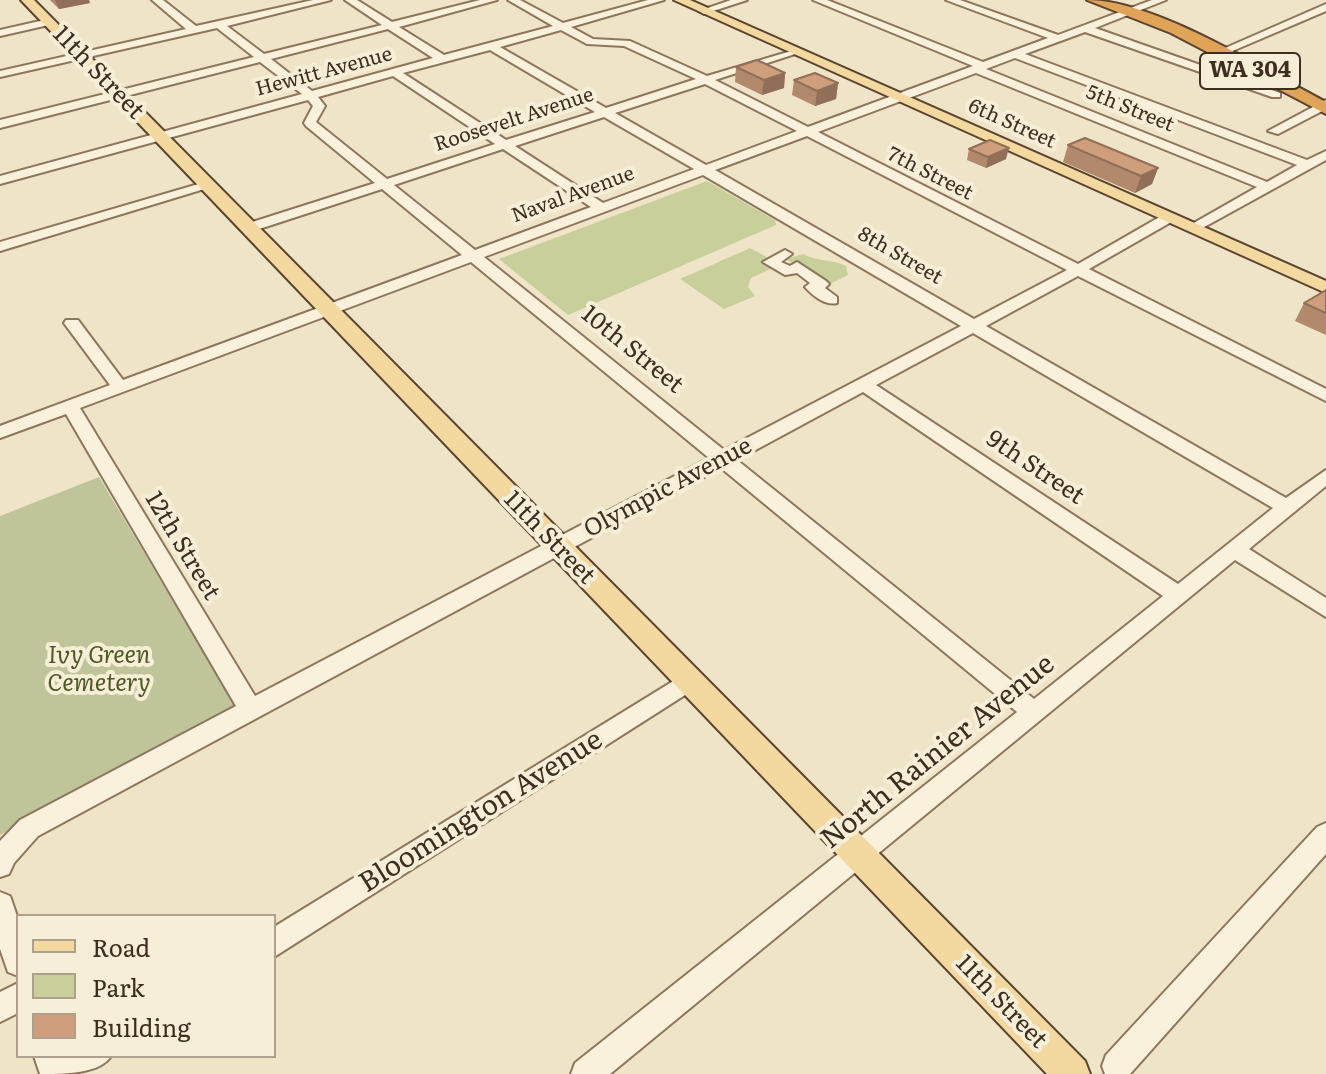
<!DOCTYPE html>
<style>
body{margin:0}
#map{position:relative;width:1326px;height:1074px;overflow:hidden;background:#f0e4c8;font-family:Literata,serif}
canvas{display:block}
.legend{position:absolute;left:16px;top:914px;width:260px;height:144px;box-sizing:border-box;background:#f7eed8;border:2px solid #ada18e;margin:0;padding:10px 14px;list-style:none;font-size:24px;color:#3d2e20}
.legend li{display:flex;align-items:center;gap:16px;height:40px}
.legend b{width:40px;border:2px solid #ada18e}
</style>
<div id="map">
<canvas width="1326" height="1074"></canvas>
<ul class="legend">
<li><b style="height:10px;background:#f3d9a0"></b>Road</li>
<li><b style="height:22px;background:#c9cf9b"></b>Park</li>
<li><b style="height:22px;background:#cf9f7d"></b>Building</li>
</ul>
</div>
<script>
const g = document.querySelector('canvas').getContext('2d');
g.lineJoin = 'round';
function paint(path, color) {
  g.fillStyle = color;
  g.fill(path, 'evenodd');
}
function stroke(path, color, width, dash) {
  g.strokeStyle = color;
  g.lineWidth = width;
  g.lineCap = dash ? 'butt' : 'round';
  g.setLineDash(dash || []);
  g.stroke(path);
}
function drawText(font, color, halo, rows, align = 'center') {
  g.font = font + ' Literata,serif';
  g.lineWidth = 8;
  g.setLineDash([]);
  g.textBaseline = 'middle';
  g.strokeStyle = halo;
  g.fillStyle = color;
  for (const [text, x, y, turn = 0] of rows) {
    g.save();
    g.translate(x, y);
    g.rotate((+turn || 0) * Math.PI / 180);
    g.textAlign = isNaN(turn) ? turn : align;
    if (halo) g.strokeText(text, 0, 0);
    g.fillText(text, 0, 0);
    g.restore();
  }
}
paint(new Path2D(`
 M707,181L775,220L776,225L568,315L499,259Z
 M750,248L772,260L775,267L751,278L748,287L755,296L724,309L680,279Z
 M803,254C818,262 832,259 846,266L848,275L826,286L786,259Z`), '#c9cf9b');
paint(new Path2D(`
 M99,477L237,709L0,835V516Z`), '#bfc49a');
const minor = new Path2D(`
 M152,0H163L196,26L313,0H331L227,26L264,54L382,25L345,0H357L392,22L480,0H497L399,27L444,55L553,26L508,0H520L563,23L648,0H664L571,27L593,39L630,41L707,76L798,49V53L715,80L808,127L973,66L813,0H827L983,62L1048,38L946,0H960L1058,35L1152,0H1166L1095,28L1280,93V97H1272L1085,32L1025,54L1307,160L1326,151V160L1197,231L1185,228L1257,187L976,73L818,132L1078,264L1163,215H1173V221L1089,269L1326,389V401L1078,276L986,326L1286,498L1326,470V486L1249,549L1326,598V617L1235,560L610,1074H571L575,1063L1017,712L721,468L38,836L14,863L9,874L0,877V841L20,820L236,706L66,414L0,438V426L110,385L64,323L66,320H78L123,380L462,255L382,189L253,231H243V225L375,183L306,126L304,123L313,106L308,100L0,184V176L302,94L260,62L0,128V120L254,57L217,28L0,77V71L186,29ZM388,29L433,58L312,91L271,59ZM561,30L587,44L624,46L696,79L606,108L500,47ZM490,50L595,112L506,140L403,73ZM1015,58L1297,165L1267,182L986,69ZM393,76L495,144L387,179L316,122L325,106L318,97ZM705,84L797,131L706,165L615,113ZM604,117L694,169L603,203L515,146ZM807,136L1067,270L974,319L715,170ZM503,149L591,207L475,250L394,185ZM703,175L961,326L724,450L484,257ZM471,262L709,458L255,696L80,408ZM973,333L1273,508L1178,584L876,385ZM863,392L1163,596L1034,699L737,460Z
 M731,0H747L704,14L699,11Z
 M1326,4V11L1223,55L1214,53Z
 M49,19L53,24L0,36V30Z
 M1326,100V109L1278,134L1268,131Z
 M202,183L214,186L0,251V242Z
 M785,250L792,254L781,262L790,266L797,262L826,281L829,284L825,288L837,297V303C826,306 813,296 805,287L810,283L797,273L785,275L763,262Z
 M688,672L696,674L699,681L696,688L274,957V927Z
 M1326,823V854L1130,1074H1105L1102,1066L1106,1055L1317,827Z
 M0,892L10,896L18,919V976L8,972L0,949Z
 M18,983V1013L0,1022V992Z
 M34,1056H111C100,1074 64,1074 40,1074Z`);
const major = new Path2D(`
 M21,0H34L1085,1061L1090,1074H1047Z
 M674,0H690L1326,281V293Z`);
const highway = new Path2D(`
 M1087,0C1156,0 1264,70 1326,102V114L1171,33Z`);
stroke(minor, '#8d765c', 4);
stroke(major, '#5b4430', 4);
stroke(highway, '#5b4430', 4);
paint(minor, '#faf1dc');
paint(major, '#f3d9a0');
paint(highway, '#e0a458');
paint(new Path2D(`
 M50,0H89L90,3L59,9Z
 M736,67L785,73L784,88L762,95L735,82Z
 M794,80L838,83L836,99L815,106L792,95Z
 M1068,145L1158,168L1152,184L1135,193L1063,162Z
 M969,149L1006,159L986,168L967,160Z
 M1326,290V335L1295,321L1304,303Z`), '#b2896c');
paint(new Path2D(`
 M55,0H89L90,3L59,9Z
 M785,73L784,88L762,95L764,80Z
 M838,83L836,99L815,106L817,91Z
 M1009,148L1006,159L986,168L988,157Z
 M1158,168L1152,184L1135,193L1141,176Z`), '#916f58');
const building = new Path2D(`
 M757,60L785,73L764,80L736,67Z
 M815,73L838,83L817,91L794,80Z
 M1085,138L1158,168L1141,176L1068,145Z
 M990,140L1009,148L988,157L969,149Z
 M1326,290V313L1304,303Z`);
paint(building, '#cf9f7d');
stroke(building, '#916f58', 2);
drawText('20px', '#3d2e20', '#f7eed8', [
 ["Hewitt Avenue",324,72,-15],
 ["5th Street",1130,109,22],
 ["Roosevelt Avenue",514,120,-18],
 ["6th Street",1012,124,24],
 ["7th Street",930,174,27],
 ["Naval Avenue",573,195,-20],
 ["8th Street",900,256,30]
]);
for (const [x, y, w] of [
 [1250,71,100]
]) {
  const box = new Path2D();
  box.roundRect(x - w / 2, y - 18, w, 36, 6);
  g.fillStyle = '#f7eed8';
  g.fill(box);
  stroke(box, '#3d2e20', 2);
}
drawText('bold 22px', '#3d2e20', null, [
 ["WA 304",1250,71]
]);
drawText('24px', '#3d2e20', '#f7eed8', [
 ["11th Street",98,73,46],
 ["10th Street",632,350,39],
 ["9th Street",1035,468,34],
 ["Olympic Avenue",668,488,-28],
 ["11th Street",549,538,46],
 ["12th Street",182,546,59],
 ["11th Street",1001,1002,46]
]);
drawText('italic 24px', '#4d5a26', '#f7eed8', [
 ["Ivy Green",99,656],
 ["Cemetery",99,684]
]);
drawText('28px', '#3d2e20', '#f7eed8', [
 ["North Rainier Avenue",938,752,-39],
 ["Bloomington Avenue",481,812,-32]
]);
</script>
